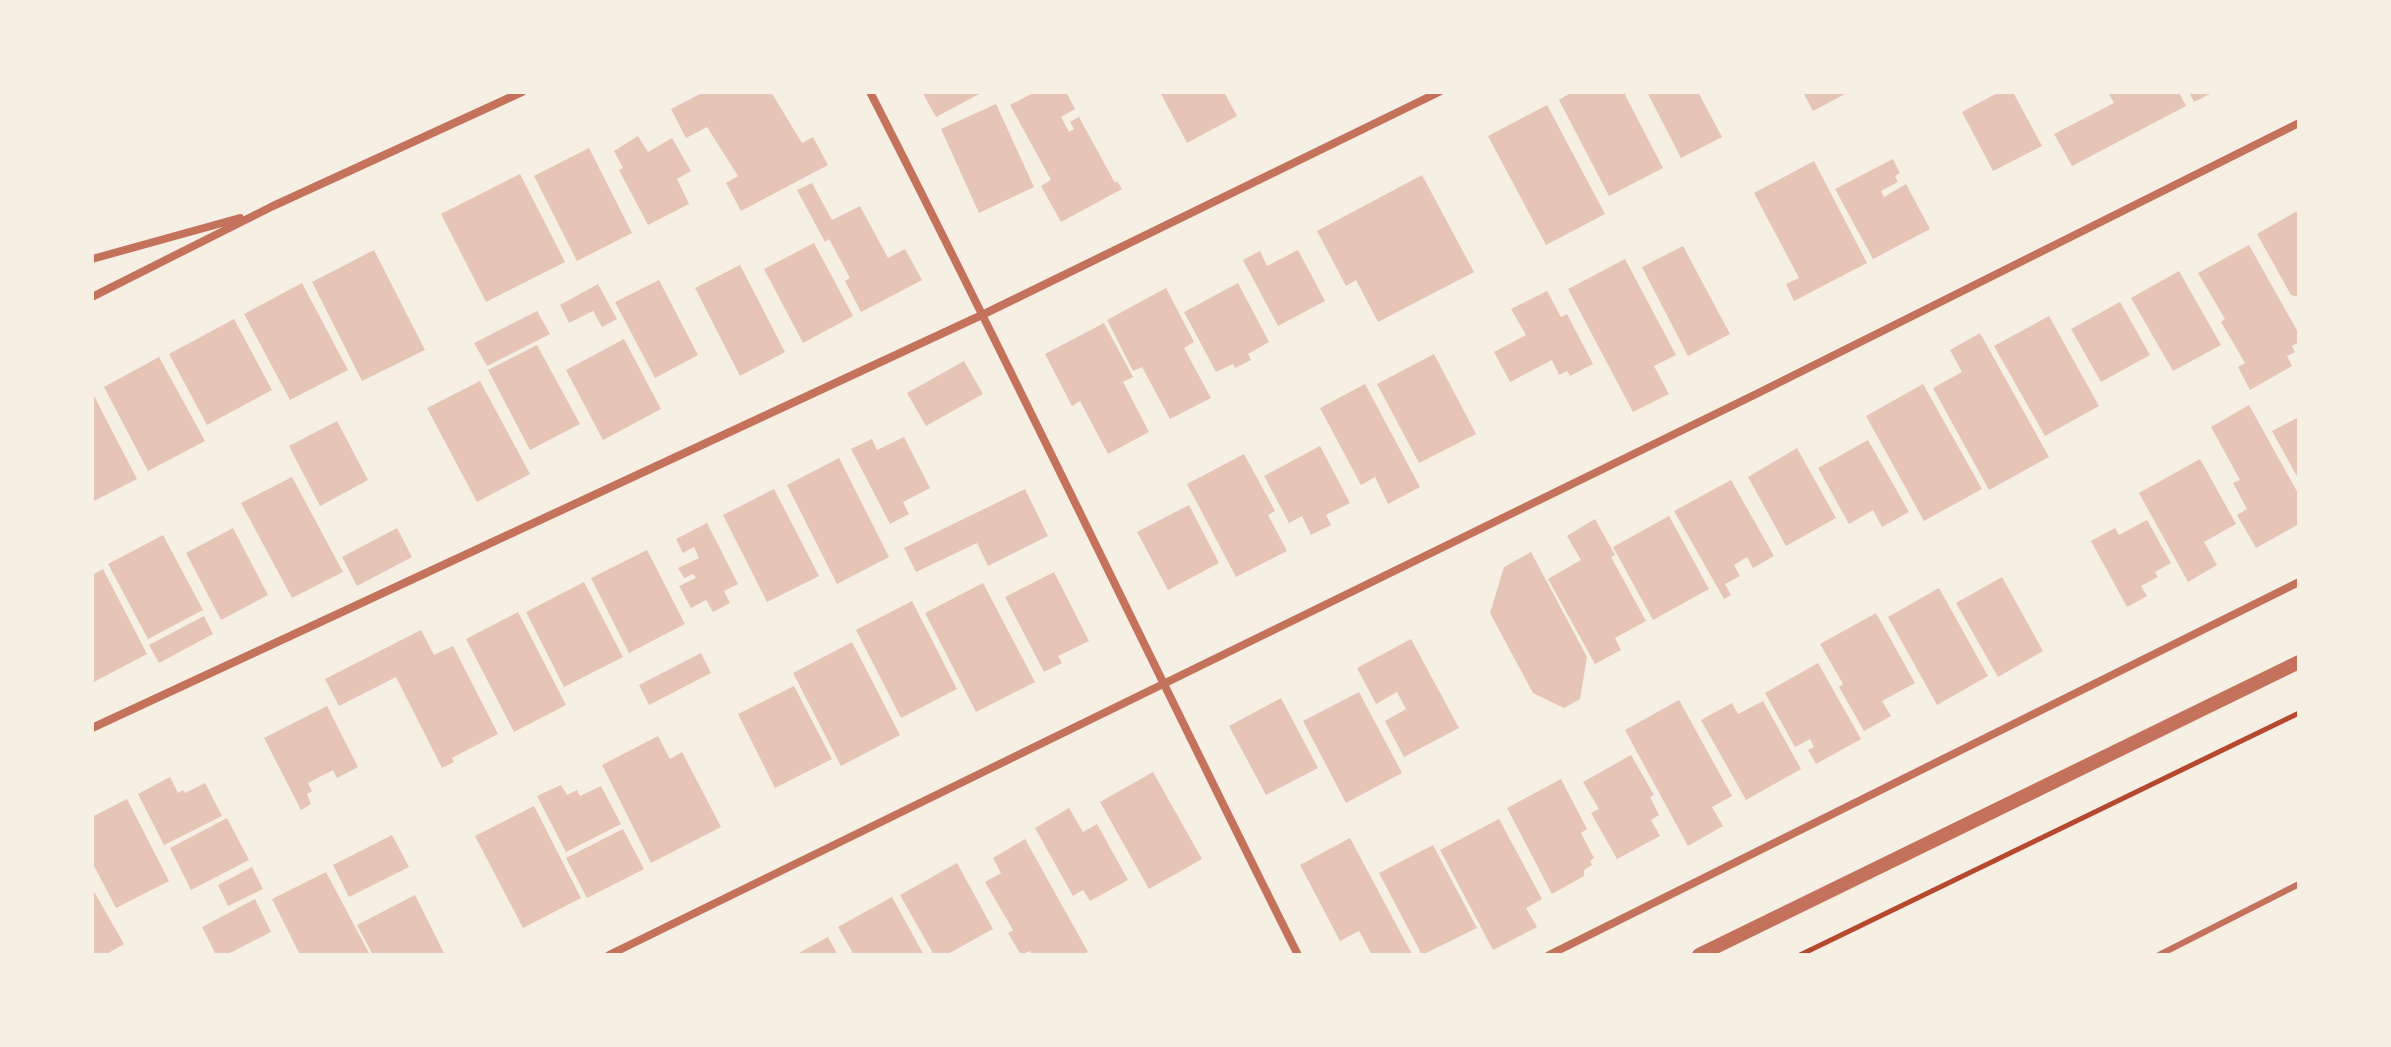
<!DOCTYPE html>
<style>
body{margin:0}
#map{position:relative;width:2391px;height:1047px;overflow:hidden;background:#f6efe4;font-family:"Roboto Condensed",sans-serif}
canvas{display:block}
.frame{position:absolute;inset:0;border:94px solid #f6efe4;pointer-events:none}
</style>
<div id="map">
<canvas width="2391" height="1047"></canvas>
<div class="frame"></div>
</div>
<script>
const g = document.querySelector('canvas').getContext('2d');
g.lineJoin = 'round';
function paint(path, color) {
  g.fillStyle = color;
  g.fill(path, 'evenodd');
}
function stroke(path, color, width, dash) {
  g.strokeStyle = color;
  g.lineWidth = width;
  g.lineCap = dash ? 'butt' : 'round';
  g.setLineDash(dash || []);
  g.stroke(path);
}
paint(new Path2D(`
 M704,92H771L802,143L813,137L828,165L741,211L726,183L738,176L707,127L686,138L671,109Z
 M922,92H983L936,117Z
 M1035,92H1066L1075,109L1061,117L1069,132L1074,129L1070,122L1079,117L1115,183L1117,181L1122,189L1061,222L1041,186L1051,180L1010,105Z
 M1160,92H1224L1237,116L1187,143Z
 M1572,92H1630L1625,95L1663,168L1609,196L1559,100Z
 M1647,92H1698L1722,137L1681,158Z
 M1803,92H1849L1813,111Z
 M1999,92H2013L2042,146L1993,171L1962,112Z
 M2108,92H2179L2186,106L2072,166L2054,134L2114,103Z
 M2189,92H2214L2194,102Z
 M996,104L1034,187L979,213L941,129Z
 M1547,105L1605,214L1546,245L1488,136Z
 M638,136L648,152L672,138L691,171L677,179L689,204L648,225L619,170L623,168L614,151Z
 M589,148L632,233L577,261L534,176Z
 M1893,159L1900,173L1895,176L1898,182L1881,191L1884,197L1906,184L1930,229L1873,259L1835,189Z
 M1814,161L1867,263L1794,301L1786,284L1799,278L1754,193Z
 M520,174L565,262L486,302L441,214Z
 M1422,175L1474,272L1378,322L1356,280L1346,286L1317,231Z
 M812,183L832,220L860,206L888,258L905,249L922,280L861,312L845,281L850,278L829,239L825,242L797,190Z
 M2299,210V297L2291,295L2257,234Z
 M814,243L853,316L803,343L764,269Z
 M2249,245L2299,334V342L2292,346L2295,352L2287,356L2292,366L2250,390L2238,367L2245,363L2221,322L2225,319L2198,273Z
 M1683,246L1730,334L1688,356L1642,267Z
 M374,250L425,350L362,381L312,282Z
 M1298,250L1325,301L1278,326L1243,260L1260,251L1267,266Z
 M1625,259L1676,355L1654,366L1669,394L1633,412L1568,289Z
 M740,265L785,352L740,376L695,288Z
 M2179,271L2221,345L2173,371L2131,298Z
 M659,280L698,355L655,378L615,302Z
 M302,283L348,370L290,400L244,314Z
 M1238,283L1269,342L1248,354L1251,360L1235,368L1233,364L1216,372L1184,312Z
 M598,284L617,319L602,327L593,311L569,323L560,305Z
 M1166,288L1194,342L1184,348L1211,398L1170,419L1142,367L1133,371L1107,320Z
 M1547,291L1561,317L1567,314L1593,364L1570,376L1567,371L1559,375L1552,360L1510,382L1494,352L1526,335L1511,309Z
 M2120,302L2150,355L2101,382L2071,329Z
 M537,311L550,334L487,366L474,343Z
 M2049,316L2099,406L2045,436L1994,346Z
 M234,319L272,390L207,425L169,354Z
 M1104,323L1133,377L1123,382L1149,432L1108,454L1080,401L1072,406L1045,354Z
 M1980,333L2049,457L1989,490L1933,388L1962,372L1950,350Z
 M624,339L661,409L603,440L566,370Z
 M537,345L580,424L530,450L488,370Z
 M1434,354L1476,434L1419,463L1377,384Z
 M159,357L205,441L148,471L104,387Z
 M964,361L983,394L926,426L907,393Z
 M480,381L530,474L477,502L427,408Z
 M1365,384L1420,487L1388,504L1375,477L1361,485L1320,408Z
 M1923,384L1982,489L1924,521L1866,416Z
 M92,392L137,479L92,502Z
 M2249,405L2299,495V524L2256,548L2237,515L2247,509L2233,483L2240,480L2211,427Z
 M2299,417V480L2272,431Z
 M337,421L368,480L320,506L289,446Z
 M904,437L930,488L903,502L909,514L890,524L851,449L872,439L877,450Z
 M1868,440L1909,512L1882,527L1873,510L1849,524L1818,468Z
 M1320,446L1350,503L1326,515L1331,525L1311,535L1302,516L1289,523L1264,476Z
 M1797,448L1836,518L1786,546L1748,477Z
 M1244,454L1275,511L1268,515L1287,551L1236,577L1187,484Z
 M839,458L889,557L837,584L787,485Z
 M2200,459L2236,524L2204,542L2217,565L2188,582L2139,493Z
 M292,477L343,572L292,598L241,503Z
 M1731,480L1774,556L1753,568L1747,557L1734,565L1740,576L1725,584L1731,595L1724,599L1674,511Z
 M774,489L819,576L767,602L723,515Z
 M1025,489L1048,536L988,566L977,543L916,572L904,548Z
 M1189,505L1219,563L1168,590L1137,532Z
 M1669,516L1709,589L1653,620L1613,547Z
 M1595,519L1615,555L1611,557L1646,621L1615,638L1621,650L1595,664L1548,579L1581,560L1567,536Z
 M2147,520L2171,563L2155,572L2158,577L2141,586L2147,596L2127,607L2091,541L2115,528L2119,535Z
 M707,523L738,584L724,591L730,603L713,612L706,600L691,608L679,586L696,578L693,574L684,578L678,568L699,558L694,547L683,553L676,539Z
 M233,528L268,595L221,620L186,553Z
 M397,528L412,557L357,586L342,557Z
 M163,535L203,610L148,639L108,564Z
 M647,550L685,624L629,653L591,578Z
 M1531,552L1587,657L1580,699L1564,708L1533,693L1490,613L1504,567Z
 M103,569L147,654L92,683V575Z
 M1054,572L1089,641L1058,656L1062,663L1044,672L1005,597Z
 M2002,577L2043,651L1998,677L1956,603Z
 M584,582L623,657L564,687L526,612Z
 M983,583L1035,682L976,712L925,613Z
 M1939,588L1988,676L1937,705L1888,617Z
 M912,601L957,689L901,718L856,630Z
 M518,612L566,705L514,732L466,639Z
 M1876,613L1915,683L1882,701L1891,716L1864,731L1839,687L1843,684L1820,644Z
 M204,616L213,634L159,663L149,645Z
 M421,630L434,655L453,646L498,734L452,758L454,762L442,768L396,677L339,706L325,679Z
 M1411,639L1459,728L1404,757L1385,721L1406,709L1397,692L1376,704L1357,668Z
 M852,642L900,735L841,766L793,673Z
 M701,653L711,673L649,705L639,685Z
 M1818,663L1861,739L1816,764L1808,750L1814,747L1810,739L1795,747L1765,693Z
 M794,686L832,759L775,788L738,714Z
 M1359,692L1402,773L1346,803L1303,721Z
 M1281,698L1318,768L1266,795L1229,726Z
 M1679,700L1732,796L1712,807L1723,826L1688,846L1625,730Z
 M1763,701L1801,769L1746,800L1701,720L1732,703L1738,714Z
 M327,706L358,767L337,778L333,770L308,783L312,791L307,794L311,804L301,810L264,738Z
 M658,736L670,759L682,752L721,827L651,863L602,765Z
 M1631,755L1654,795L1650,797L1659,815L1651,820L1660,836L1617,859L1591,813L1599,809L1583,782Z
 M1153,772L1202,859L1149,889L1100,802Z
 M170,777L178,793L183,790L185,793L205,783L222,816L164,845L138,794Z
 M1561,779L1587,829L1581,833L1594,858L1590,861L1592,865L1584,870V876L1552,894L1507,808Z
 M561,785L567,795L577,790L580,796L601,786L621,824L566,852L537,796Z
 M127,799L169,881L116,908L92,862V817Z
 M534,806L581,898L523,928L475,836Z
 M1069,808L1083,832L1097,824L1128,880L1090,901L1083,890L1073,896L1035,828Z
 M227,818L249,860L191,890L170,848Z
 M1499,819L1542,899L1526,908L1537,927L1493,950L1440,850Z
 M623,829L644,869L587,898L566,858Z
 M392,835L409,867L349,897L333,865Z
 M1350,838L1412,954L1410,955H1372L1359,931L1340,941L1300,865Z
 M1025,839L1088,952L1082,955H1032L1030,951L1021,955L1008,933L1013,930L985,882L1001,873L993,858Z
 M1433,845L1477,928L1422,955L1379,873Z
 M957,863L993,929L946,955H934L900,895Z
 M252,867L263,889L228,906L218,885Z
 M326,872L370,955H300L272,899Z
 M92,888L124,944L105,955H92Z
 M415,895L445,955H373L357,925Z
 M892,897L924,955H854L838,927Z
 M255,899L271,932L226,955H216L202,927Z
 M828,937L838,955H795Z`), '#e6c5b7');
stroke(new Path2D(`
 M1800,955L2299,713`), '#b5482f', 5);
stroke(new Path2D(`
 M2159,955L2299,884`), '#c5725c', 6);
stroke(new Path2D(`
 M870,92C1017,378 1154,668 1298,955
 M92,259L240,218
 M92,297L273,206L522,92
 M92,728L984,314L1439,92
 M609,955C1175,682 1738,405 2299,123
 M1549,955L2299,582`), '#c5725c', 8);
stroke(new Path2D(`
 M1699,955L2299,662`), '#c5725c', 14);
</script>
